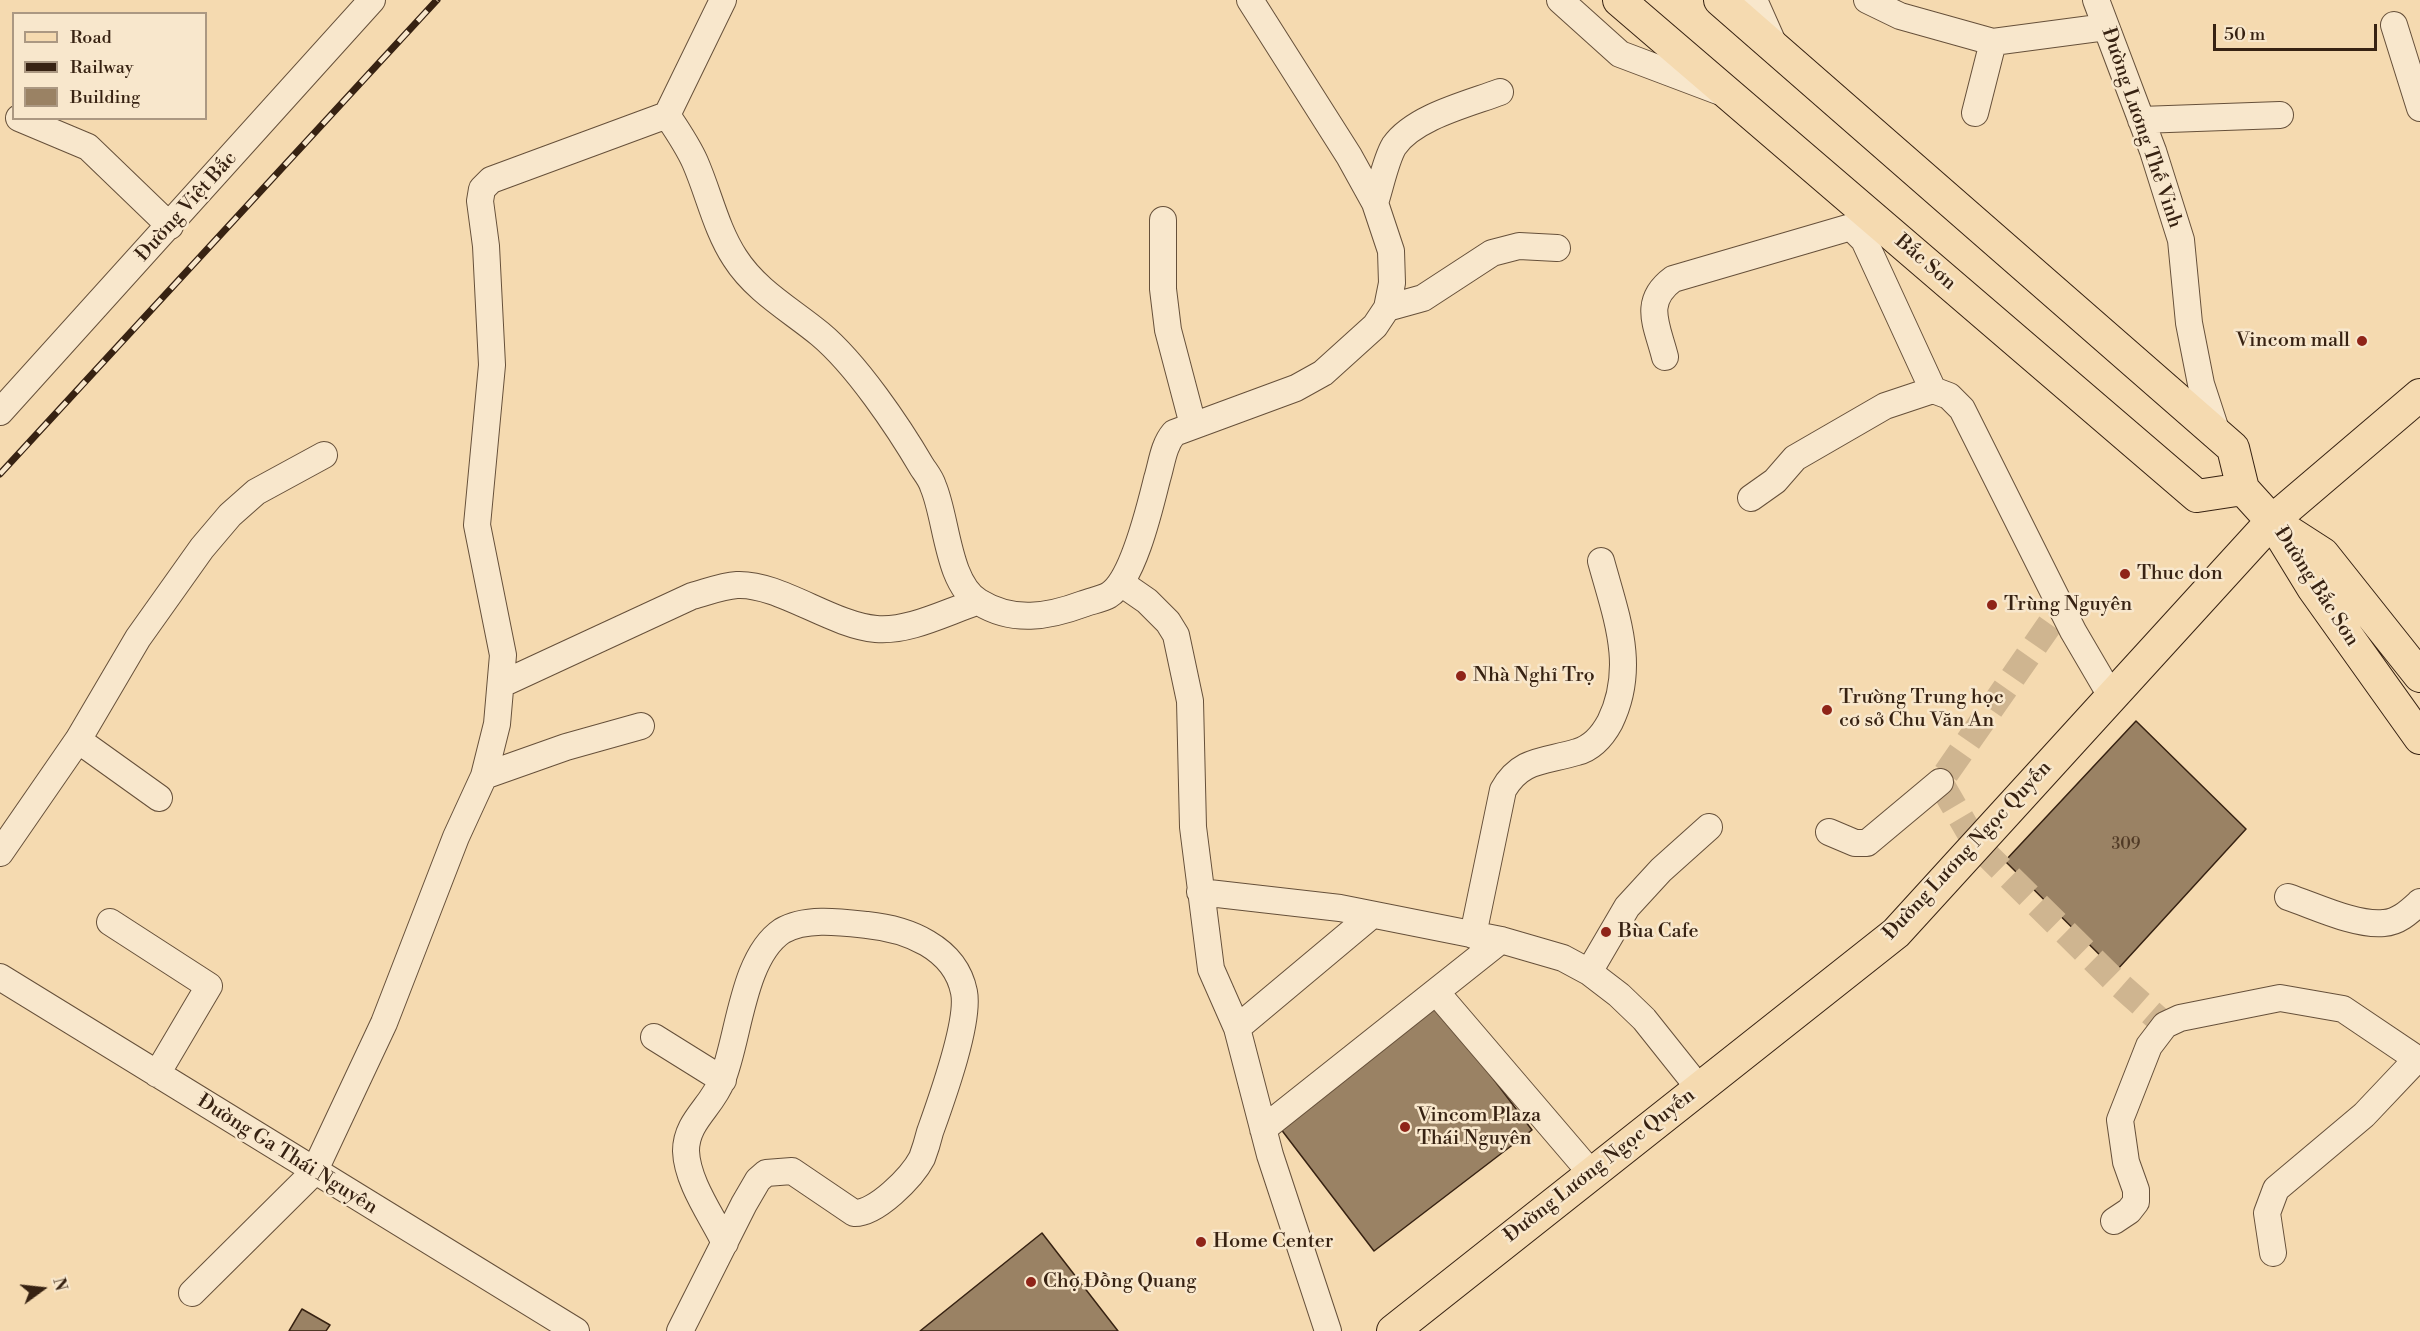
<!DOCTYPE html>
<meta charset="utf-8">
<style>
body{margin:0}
#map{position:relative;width:2420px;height:1331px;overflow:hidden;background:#f5dab0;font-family:"Libre Bodoni",serif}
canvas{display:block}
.legend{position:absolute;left:12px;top:12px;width:195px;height:108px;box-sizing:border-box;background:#f8e7cc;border:2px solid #ab9882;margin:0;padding:8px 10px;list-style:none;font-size:18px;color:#372212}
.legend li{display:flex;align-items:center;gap:12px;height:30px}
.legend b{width:30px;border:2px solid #ab9882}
.north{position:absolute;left:12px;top:1259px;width:60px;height:60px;-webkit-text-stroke:4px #f8e7cc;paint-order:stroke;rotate:75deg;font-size:16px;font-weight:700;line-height:24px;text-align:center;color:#372212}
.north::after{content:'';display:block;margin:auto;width:21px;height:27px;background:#372212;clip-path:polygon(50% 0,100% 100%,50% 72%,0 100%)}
.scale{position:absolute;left:2213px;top:24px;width:164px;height:27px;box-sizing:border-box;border:3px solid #372212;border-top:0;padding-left:8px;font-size:18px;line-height:21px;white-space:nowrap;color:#372212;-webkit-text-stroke:4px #f8e7cc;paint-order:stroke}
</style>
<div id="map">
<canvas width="2420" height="1331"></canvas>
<ul class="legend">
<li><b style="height:8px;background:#f5dab0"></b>Road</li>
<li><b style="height:8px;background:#372212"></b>Railway</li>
<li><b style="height:16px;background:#9a8264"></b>Building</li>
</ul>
<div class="north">N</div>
<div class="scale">50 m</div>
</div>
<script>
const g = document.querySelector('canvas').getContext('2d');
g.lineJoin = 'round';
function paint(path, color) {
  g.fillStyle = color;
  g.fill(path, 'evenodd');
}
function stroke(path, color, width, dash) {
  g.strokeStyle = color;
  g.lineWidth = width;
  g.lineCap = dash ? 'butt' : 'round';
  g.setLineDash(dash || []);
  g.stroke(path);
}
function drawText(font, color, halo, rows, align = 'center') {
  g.font = font + ' "Libre Bodoni",serif';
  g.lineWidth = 5;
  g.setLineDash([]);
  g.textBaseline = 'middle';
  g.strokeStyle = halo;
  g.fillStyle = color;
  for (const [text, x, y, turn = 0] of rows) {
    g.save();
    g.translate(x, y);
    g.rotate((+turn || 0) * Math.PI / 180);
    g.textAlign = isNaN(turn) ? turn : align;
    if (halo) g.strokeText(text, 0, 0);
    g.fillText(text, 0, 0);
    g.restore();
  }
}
const building = new Path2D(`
 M2136,721L2246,829L2116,971L2005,861Z
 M1436,1003L1532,1130L1374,1251L1277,1124Z
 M1042,1233L1118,1331H920Z
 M302,1309L330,1325L326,1331H289Z`);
paint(building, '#9a8264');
stroke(building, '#372212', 1.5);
stroke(new Path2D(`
 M2050,624L1940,782L1976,844L2113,979L2165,1025`), '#cfb590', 26, [26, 13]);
const minor = new Path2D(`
 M1560,0L1620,54L1718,91
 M1754,0L1774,45
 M1867,0L1900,16L1993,42L2106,27
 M2096,0L2153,151L2181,240L2189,323L2201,384L2217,433
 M2394,25L2420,108
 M1975,113L1993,42
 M667,115C677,130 688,146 695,162C709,194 716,229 735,258C756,291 791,310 820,334C856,364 898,426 922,467C926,473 931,479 933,486C947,518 947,583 979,602C1013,623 1048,617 1083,604C1091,601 1102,599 1109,595C1133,580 1150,507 1157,479C1162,463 1163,446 1174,433L1296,388L1323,373L1375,326L1387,308L1392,283L1391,251L1375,203L1349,156L1250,0
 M19,118L88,147L170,226
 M2141,120L2280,115
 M1375,203C1380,188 1386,159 1394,146C1414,117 1468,104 1500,92
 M1163,220V289L1168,330L1193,425
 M1387,308L1423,298L1492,253L1519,246L1557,248
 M1665,357C1657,325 1642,302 1673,279L1851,227L1864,240L1933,390
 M0,412L372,0
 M1751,498L1775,481L1795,458L1885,406L1933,390L1949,396L1962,409L2073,631L2111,696
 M1121,583L1147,601L1168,622L1176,635L1190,701L1193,827L1211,969L1237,1028L1270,1155L1328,1331
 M502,684L692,596C707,592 722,586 737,585C779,583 831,625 876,629C909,632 946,612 977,602
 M78,740L159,798
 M484,776L566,747L641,726
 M1829,832L1855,843H1867L1940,782
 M0,853L78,740L138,638L202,548L230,515L256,492L324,455
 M1200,892L1340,908L1501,940L1563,958L1589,972L1619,995L1644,1019L1699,1088
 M2288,897C2315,906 2356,926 2384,923C2399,922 2410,911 2420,902
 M110,922L209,986L157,1074
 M1473,935L1503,790C1521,758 1545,762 1577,752C1592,748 1603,735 1610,722C1637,667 1616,616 1601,561
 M1589,972L1627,907L1661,870L1709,827
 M0,977L576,1331
 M1437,993L1591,1173
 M1237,1028L1372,915
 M654,1037L723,1080
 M1263,1129L1501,940
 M2114,1221L2129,1211L2136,1202V1190L2126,1162L2120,1120L2149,1046L2165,1025L2180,1018L2280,998L2343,1009L2420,1061
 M2273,1253L2267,1213L2276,1189L2364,1115L2417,1059
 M192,1293L314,1172L384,1023L456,837L484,776L497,724L503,655L477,525L492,365L486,246L480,201L482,189L491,180L667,115L723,0
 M680,1331L744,1204L758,1180L766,1173L792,1171L854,1213C876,1214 912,1177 922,1158C925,1150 928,1140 930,1132C941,1101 970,1022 964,992C955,947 907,929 867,925C841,922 805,917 782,931C742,958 739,1039 722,1080C712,1107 686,1121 686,1151C687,1182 712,1216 725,1243`);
const major = new Path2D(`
 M1619,0L2197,496L2243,489
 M1720,0L2233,448L2243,489L2272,521L2313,588L2420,738
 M2278,525L2323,554L2420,676
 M1393,1331L1896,933L2272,521L2420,395`);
stroke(minor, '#66503a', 28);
stroke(major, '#372212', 34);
stroke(minor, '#f8e7cc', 26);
stroke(major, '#f5dab0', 32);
const rail = new Path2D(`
 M0,474L437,0`);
stroke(rail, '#372212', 7);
stroke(rail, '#f8e7cc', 4.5, [14]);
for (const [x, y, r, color] of [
 [2362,341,6,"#8f2418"],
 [2125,574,6,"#8f2418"],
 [1992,605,6,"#8f2418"],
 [1461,676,6,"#8f2418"],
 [1827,710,6,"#8f2418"],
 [1606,932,6,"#8f2418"],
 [1405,1127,6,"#8f2418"],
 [1201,1242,6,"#8f2418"],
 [1031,1282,6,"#8f2418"]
]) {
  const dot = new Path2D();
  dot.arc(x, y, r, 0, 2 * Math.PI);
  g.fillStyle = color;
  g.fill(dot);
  stroke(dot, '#f8e7cc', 2);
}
drawText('16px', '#503a26', null, [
 ["309",2126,845]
]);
drawText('20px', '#372212', '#f8e7cc', [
 ["Đường Lương Thế Vinh",2141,128,71],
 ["Đường Việt Bắc",187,207,-48],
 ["Bắc Sơn",1925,263,41],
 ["Đường Bắc Sơn",2316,587,57],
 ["Đường Lương Ngọc Quyến",1968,851,-47],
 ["Đường Ga Thái Nguyên",287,1155,32],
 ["Đường Lương Ngọc Quyến",1600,1166,-38]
]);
drawText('20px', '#372212', '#f8e7cc', [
 ["Vincom mall",2350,341,"right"],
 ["Thuc don",2137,574],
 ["Trùng Nguyên",2004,605],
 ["Nhà Nghỉ Trọ",1473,676],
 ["Trường Trung học",1839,698],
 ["cơ sở Chu Văn An",1839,721],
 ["Bùa Cafe",1618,932],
 ["Vincom Plaza",1417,1116],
 ["Thái Nguyên",1417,1139],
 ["Home Center",1213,1242],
 ["Chợ Đồng Quang",1043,1282]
], 'left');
</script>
